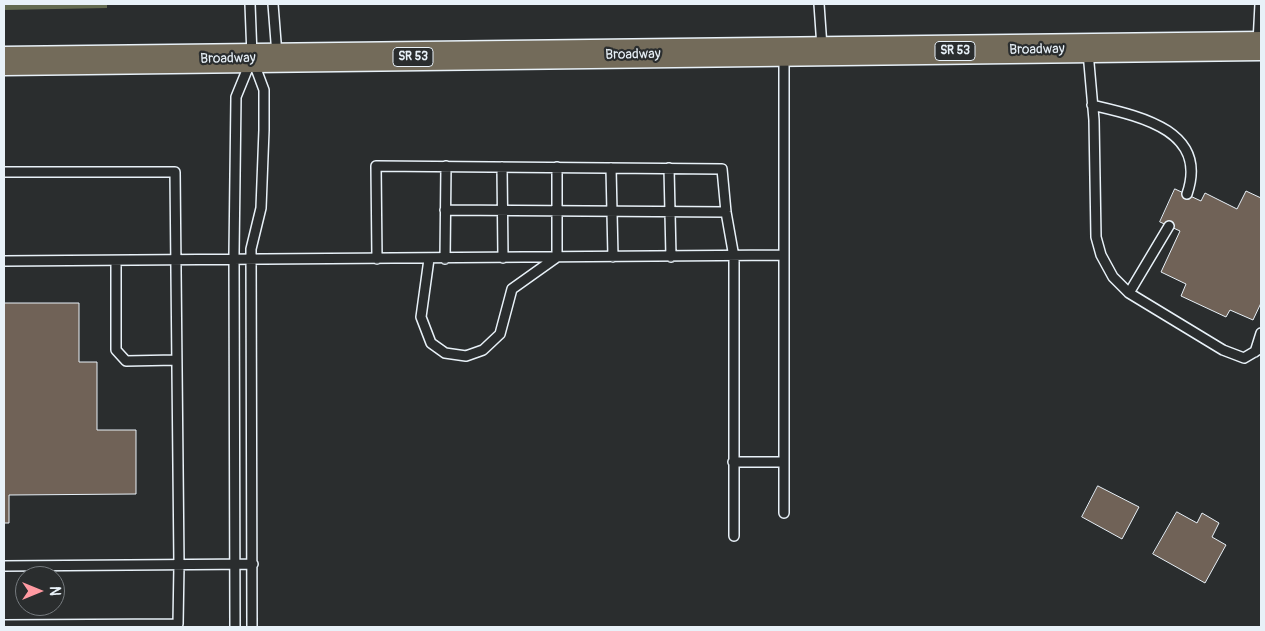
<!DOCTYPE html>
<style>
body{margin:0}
#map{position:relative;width:1265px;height:631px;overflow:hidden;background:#2a2d2e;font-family:Pangolin,sans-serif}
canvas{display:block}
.frame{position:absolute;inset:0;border:5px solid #e8f1f8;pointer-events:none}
.north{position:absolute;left:15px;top:566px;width:50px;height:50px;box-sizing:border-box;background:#2a2d2e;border:1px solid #767b7f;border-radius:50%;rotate:90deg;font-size:14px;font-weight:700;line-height:20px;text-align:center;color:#e8f1f8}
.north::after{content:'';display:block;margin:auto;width:18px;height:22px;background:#ff9aa2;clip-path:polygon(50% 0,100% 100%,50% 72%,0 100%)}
</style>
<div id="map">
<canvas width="1265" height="631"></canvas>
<div class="frame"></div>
<div class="north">N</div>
</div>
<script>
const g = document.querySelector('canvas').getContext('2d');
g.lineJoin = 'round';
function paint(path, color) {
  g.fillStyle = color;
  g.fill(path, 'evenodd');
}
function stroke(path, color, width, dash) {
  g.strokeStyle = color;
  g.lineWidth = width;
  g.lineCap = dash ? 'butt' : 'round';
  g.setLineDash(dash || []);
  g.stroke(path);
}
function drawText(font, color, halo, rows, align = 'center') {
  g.font = font + ' Pangolin,sans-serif';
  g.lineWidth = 4.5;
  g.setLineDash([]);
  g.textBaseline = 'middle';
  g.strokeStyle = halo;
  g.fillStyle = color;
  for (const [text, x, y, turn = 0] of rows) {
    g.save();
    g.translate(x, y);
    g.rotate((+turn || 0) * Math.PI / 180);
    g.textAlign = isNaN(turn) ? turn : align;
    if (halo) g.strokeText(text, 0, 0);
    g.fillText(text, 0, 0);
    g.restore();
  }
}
paint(new Path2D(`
 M4,4H107V8L4,10Z`), '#636a50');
const building = new Path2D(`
 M1175,189L1201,201L1205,193L1237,209L1246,191L1261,198V303L1253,320L1230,310L1226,317L1181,296L1186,284L1161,272L1180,231L1160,222Z
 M4,303H79V362H97V430H136V494L9,495V523H4Z
 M1098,486L1139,507L1122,539L1082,517Z
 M1177,512L1197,523L1202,513L1219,523L1212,537L1226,545L1205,583L1153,554Z`);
paint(building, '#706257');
stroke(building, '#e8f1f8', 1);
const service = new Path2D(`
 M250,4L252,56
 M273,4L277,55
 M819,4L822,47
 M1258,43L1260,4
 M1088,52L1094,120L1096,237L1101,255L1113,277L1129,293L1223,350L1244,358L1261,348
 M784,53V513
 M1092,105C1139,116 1209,130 1187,194
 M502,167L503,258
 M611,168L613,257
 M669,168L671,257
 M4,172H175L179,565L178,624L4,625
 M445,210L726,212
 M377,259L376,166L722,169L726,212L734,257V536
 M429,259L421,317L431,343L445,353L466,356L483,350L500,334L512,289L557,257V167
 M445,259L446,166
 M4,261L784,255
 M116,261V350L126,361L176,360
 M1129,293L1169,226
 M1255,352L1261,333
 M733,462H784
 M4,566L253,564
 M235,627L234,254L236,97L252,58L264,90V130L261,208L251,249L252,627`);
const primary = new Path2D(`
 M4,61L1261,46`);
stroke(service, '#e8f1f8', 12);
stroke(primary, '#e8f1f8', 31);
stroke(service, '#2a2d2e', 9);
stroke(primary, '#736b5a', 28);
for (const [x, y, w] of [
 [955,51,40],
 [413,57,40]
]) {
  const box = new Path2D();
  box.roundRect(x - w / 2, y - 9.5, w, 19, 4);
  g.fillStyle = '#2a2d2e';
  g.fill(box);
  stroke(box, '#e8f1f8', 1);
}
drawText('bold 12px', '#e8f1f8', null, [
 ["SR 53",955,51],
 ["SR 53",413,57]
]);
drawText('14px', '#e8f1f8', '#2a2d2e', [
 ["Broadway",1037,50,-1],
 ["Broadway",633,55,-1],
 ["Broadway",228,59,-1]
]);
</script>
